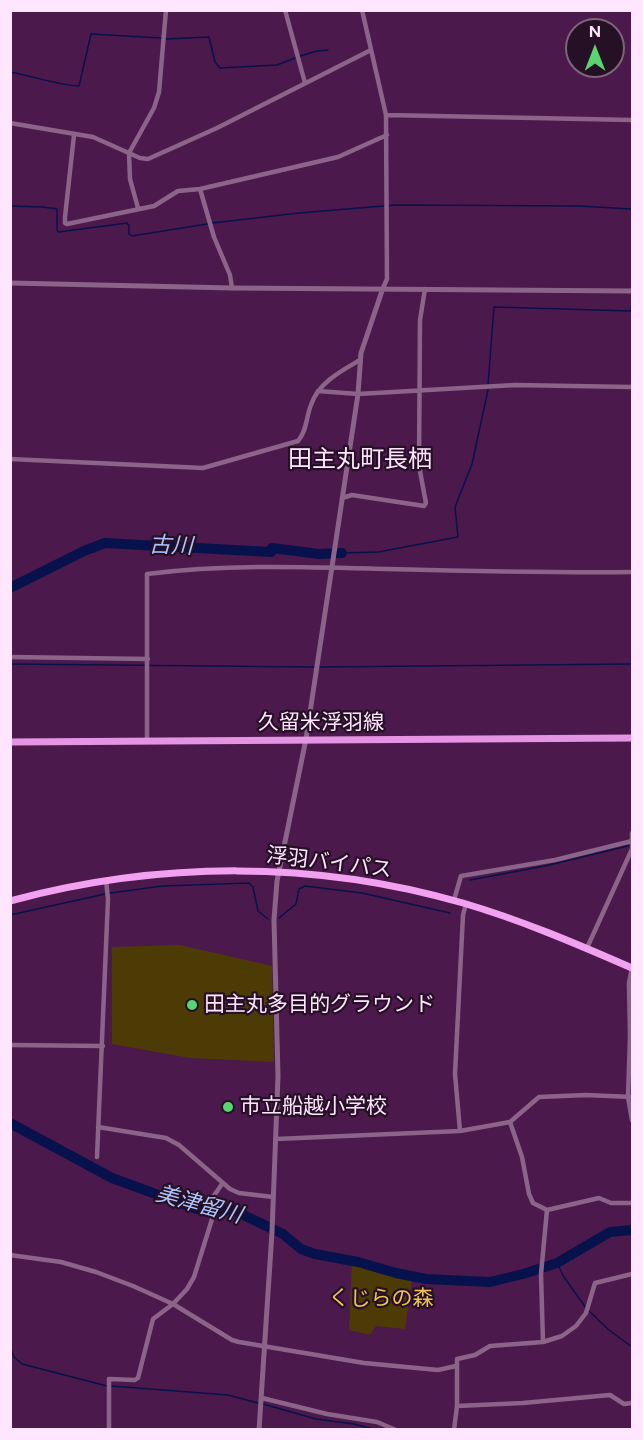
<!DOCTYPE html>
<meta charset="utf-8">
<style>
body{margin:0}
#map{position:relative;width:643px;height:1440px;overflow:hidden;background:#4c194c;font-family:Figtree,sans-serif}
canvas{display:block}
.frame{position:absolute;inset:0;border:12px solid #ffe5fe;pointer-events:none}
.north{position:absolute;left:565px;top:18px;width:60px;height:60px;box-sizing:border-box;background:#261026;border:2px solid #7d657c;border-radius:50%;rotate:0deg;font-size:16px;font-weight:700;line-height:24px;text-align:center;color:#ffe5fe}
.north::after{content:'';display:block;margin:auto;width:21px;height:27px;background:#57d570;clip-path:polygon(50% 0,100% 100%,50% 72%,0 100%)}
</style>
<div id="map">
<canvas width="643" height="1440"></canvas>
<div class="frame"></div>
<div class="north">N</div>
</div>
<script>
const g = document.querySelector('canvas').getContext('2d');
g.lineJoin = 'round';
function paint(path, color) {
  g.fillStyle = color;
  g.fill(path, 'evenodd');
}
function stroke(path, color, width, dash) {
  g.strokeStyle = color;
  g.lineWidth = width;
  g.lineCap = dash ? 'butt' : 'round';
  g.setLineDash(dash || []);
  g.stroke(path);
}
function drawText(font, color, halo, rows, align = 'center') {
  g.font = font + ' Figtree,"Noto Sans JP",sans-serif';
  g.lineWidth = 4.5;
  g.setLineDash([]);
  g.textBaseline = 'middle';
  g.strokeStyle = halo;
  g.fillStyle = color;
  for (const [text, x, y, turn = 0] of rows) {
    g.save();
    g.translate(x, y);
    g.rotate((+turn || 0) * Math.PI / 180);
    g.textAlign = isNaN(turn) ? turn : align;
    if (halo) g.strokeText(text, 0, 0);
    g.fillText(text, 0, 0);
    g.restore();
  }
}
paint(new Path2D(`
 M180,945L272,966L274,1062L190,1058L112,1044V947Z
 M352,1262L412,1279L405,1329L376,1326L370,1335L349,1330Z`), '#4d3b06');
stroke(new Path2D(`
 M166,39L209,37L215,62L220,68L277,65L295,58
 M300,56L317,51L328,50
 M10,72C34,76 56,85 79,86L91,34L161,38
 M10,206L43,207L57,209V230L59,232L127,223L129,226V234L132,236L207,224
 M212,223L299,213L395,205L579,206L632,209
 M488,385L494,307L631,311L632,302
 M342,553L378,552L458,537L455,507L472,464L488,390
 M10,664L314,667
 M318,667L632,664
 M470,880L545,866L632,845
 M110,893L163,886L249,883L253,887L258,911L268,919
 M10,915L105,894
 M279,918L296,904L299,889L305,886L362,893L450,913
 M557,1263L564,1277L586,1308
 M589,1311L609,1330L632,1347
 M10,1347L14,1357L22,1364L107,1386
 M111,1386L228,1395L258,1403
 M263,1404L316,1419L354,1424L376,1430`), '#07124c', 1.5);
stroke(new Path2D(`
 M10,588L84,551L105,543L271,552L272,548L319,554L342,553
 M10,1123L112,1178L197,1209L233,1210L283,1234L301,1249L315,1254L358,1262L396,1273L426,1279L490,1282L523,1274L557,1263L610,1232L632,1230`), '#07124c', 10);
stroke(new Path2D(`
 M285,10L305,83
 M362,10L386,115L387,279L383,288
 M386,115L632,120
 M10,123L93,137L140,158L148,159L217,128L371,50
 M74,135L65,217V223L67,224L154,206L178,191L200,189L338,157L387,135
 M200,189L214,237L230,275L232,288
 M138,208L130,179L129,153L154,108L159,92L166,10
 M318,391L358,394L515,385L632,387
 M10,459L203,468L210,466L298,441C307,431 306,417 311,405C318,383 341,371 360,360
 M342,498L352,495L424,506L426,503L419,466L420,320L425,289
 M10,657L148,659
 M147,740V574C227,564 306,567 387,569C469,571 551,573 632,572
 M632,833V847
 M454,900L461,876L555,860L632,841
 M587,948L632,849
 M632,968L629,983L630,1036L628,1097L632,1120
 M10,1045L103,1046
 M510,1122L522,1157L529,1194L533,1203L547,1210L599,1198L611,1203H632
 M98,1127L166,1138L179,1145L230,1189L239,1193L273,1197
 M460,1131L455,1074L463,915L466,904
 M276,1139L460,1131L510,1122L539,1097L586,1095L632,1097
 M97,1157L108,899L106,880
 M10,1255L61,1262L96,1272L133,1286L173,1304L232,1340L239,1342L364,1363L438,1370L456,1366
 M543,1342L541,1274L547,1210
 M262,1398L327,1414L377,1422L396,1430
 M457,1406L523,1403L610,1395L624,1404L632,1403
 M109,1430V1379L135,1380L138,1378L153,1319L173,1304L187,1289L194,1277L213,1216V1197L222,1184
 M454,1430L457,1406V1359L475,1355L490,1346L543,1342L562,1336L576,1326L586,1313L595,1283L632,1274`), '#8c648a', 4.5);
stroke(new Path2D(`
 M10,283L232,288L632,291
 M259,1430L272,1232L278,1076L274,920L277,881L306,739L358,394L361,353L383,288`), '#8c648a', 5);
stroke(new Path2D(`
 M10,742L632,738`), '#e593e3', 7);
stroke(new Path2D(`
 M10,901C159,861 315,860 463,903C521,920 577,944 632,968`), '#f1a1ef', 7);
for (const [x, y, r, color] of [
 [192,1005,6,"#57d570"],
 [228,1107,6,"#57d570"]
]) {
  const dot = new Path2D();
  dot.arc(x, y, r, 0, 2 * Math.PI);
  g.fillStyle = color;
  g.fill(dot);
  stroke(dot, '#261026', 2);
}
drawText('21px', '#ffe5fe', '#261026', [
 ["久留米浮羽線",321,723],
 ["浮羽バイパス",329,863,7]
]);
drawText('21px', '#ffe5fe', '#261026', [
 ["田主丸多目的グラウンド",204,1005],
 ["市立船越小学校",240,1107]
], 'left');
drawText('21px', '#eec253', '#261026', [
 ["くじらの森",381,1299]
]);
drawText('italic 22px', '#adc3fb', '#261026', [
 ["古川",171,546,2],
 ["美津留川",199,1205,15]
]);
drawText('24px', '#ffe5fe', '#261026', [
 ["田主丸町長栖",360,460]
]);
</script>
